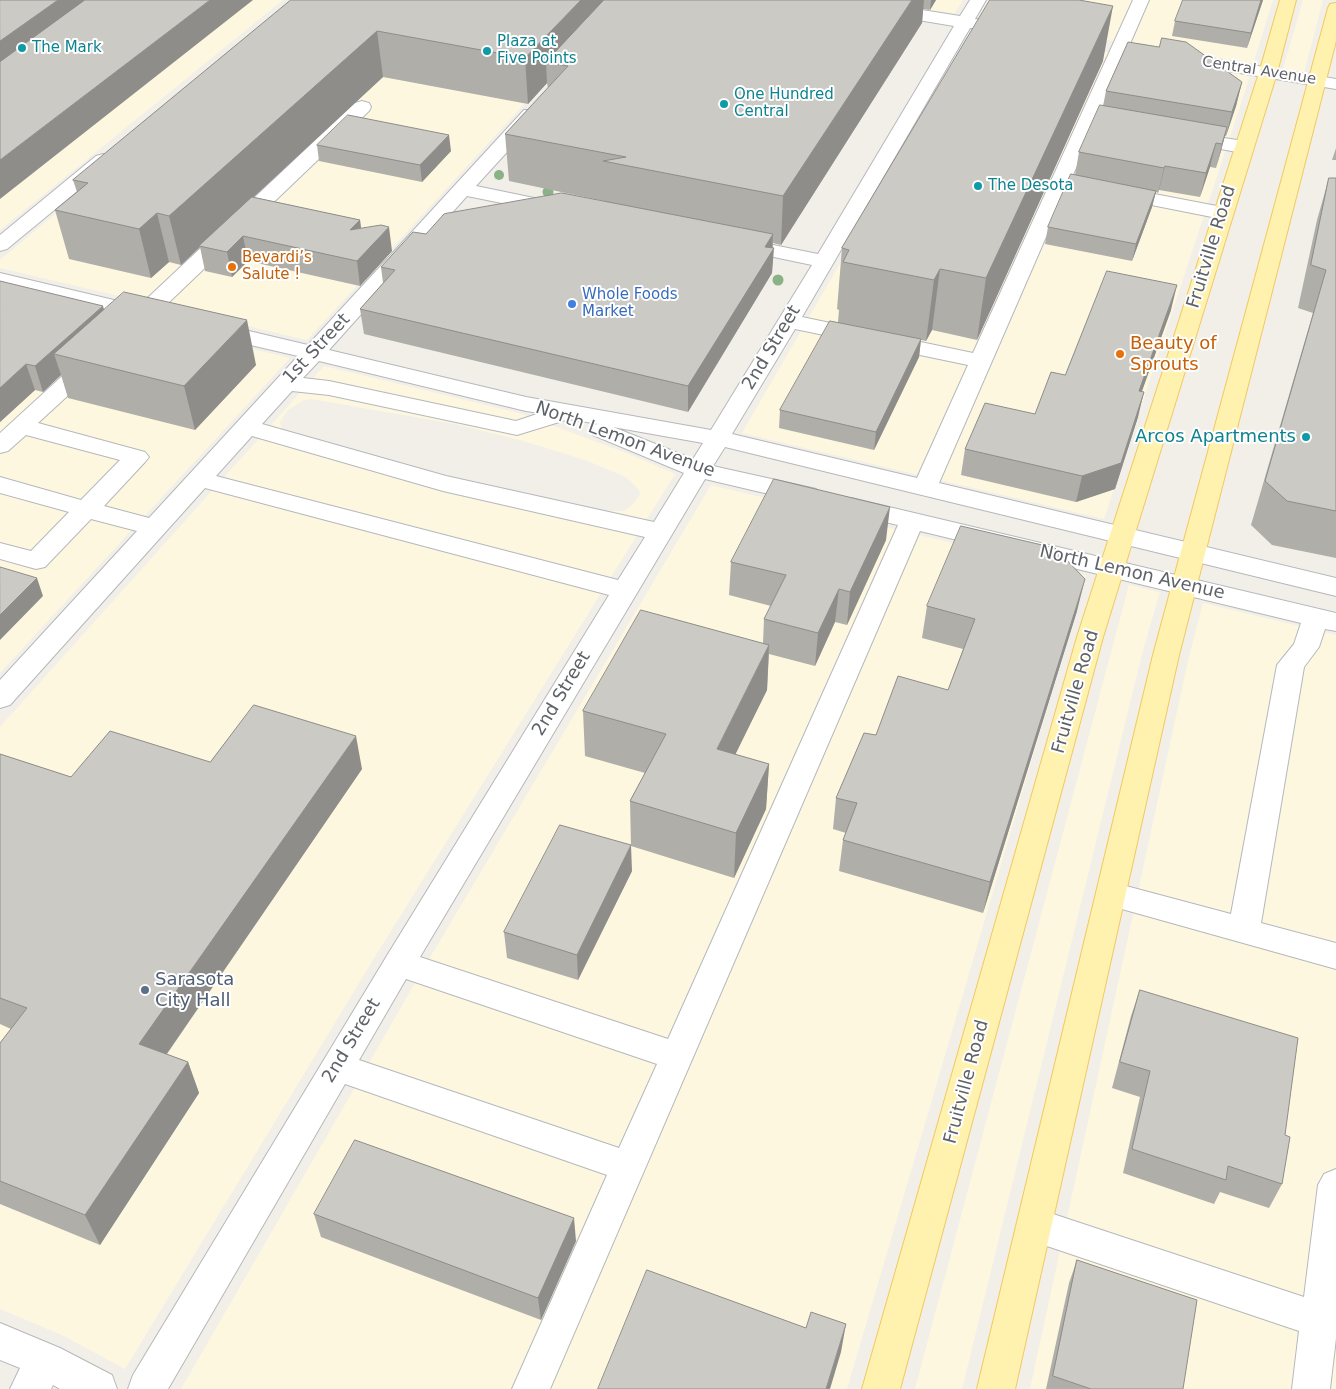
<!DOCTYPE html>
<meta charset="utf-8">
<style>
body{margin:0}
canvas{display:block;background:#f1efe8}
</style>
<canvas width="1336" height="1389"></canvas>
<script>
const g = document.querySelector('canvas').getContext('2d');
g.lineJoin = 'round';
function paint(path, color) {
  g.fillStyle = color;
  g.fill(path, 'evenodd');
}
function stroke(path, color, width, dash) {
  g.strokeStyle = color;
  g.lineWidth = width;
  g.lineCap = dash ? 'butt' : 'round';
  g.setLineDash(dash || []);
  g.stroke(path);
}
function drawText(font, color, halo, rows, align = 'center') {
  g.font = font + ' "DejaVu Sans",sans-serif';
  g.lineWidth = 4;
  g.setLineDash([]);
  g.textBaseline = 'middle';
  g.strokeStyle = halo;
  g.fillStyle = color;
  for (const [text, x, y, turn = 0] of rows) {
    g.save();
    g.translate(x, y);
    g.rotate((+turn || 0) * Math.PI / 180);
    g.textAlign = isNaN(turn) ? turn : align;
    if (halo) g.strokeText(text, 0, 0);
    g.fillText(text, 0, 0);
    g.restore();
  }
}
paint(new Path2D(`
 M44,0H283L0,230V9Z
 M312,0H620L307,340L0,268V260Z
 M864,0H963L954,14Z
 M992,0H1273L1253,64L981,19Z
 M1303,0H1323L1304,73L1283,69Z
 M975,30L1250,76L1104,519L742,433Z
 M0,289L290,358L0,673Z
 M324,366L519,413L629,454L675,474L376,955L125,1369L64,1336L0,1309V727ZM311,399L455,424L520,440L585,460L626,477L639,490L640,495L631,506L623,511H583L311,443L282,429L280,422L287,411L302,401Z
 M711,485L1086,575L847,1389H181L422,971Z
 M1129,585L1160,592L1143,650L962,1389H915Z
 M1203,603L1336,635V1389H1030L1188,661Z`), '#fef7e0');
const minor = new Path2D(`
 M820,0H859L960,16L970,0H986L975,19L988,21L991,25L988,29L970,28L802,317L973,353L1133,0H1149L939,483L1336,578V596L725,447L713,466L816,489L819,495L816,501L807,503L705,479L420,957L668,1039L898,525L842,512L839,506L842,500L851,498L1336,613V631L1325,629L1319,647L1304,667L1261,923L1336,943V969L1111,906L1100,903L1096,894L1100,885L1111,882L1231,914L1277,665L1294,644L1301,623L920,531L550,1389H512L607,1175L345,1084L168,1389H128L133,1375L388,954L609,595L205,488L10,705L0,708V680L137,531L91,519L45,567L36,569L0,559V543L31,551L69,512L0,493V477L81,500L120,460L26,435L8,451L0,453V433L83,357L91,355L99,357L102,362L99,367L38,423L145,452L149,457L145,462L104,506L149,518L298,356L207,335L204,330L207,325L215,323L308,345L524,110H538L540,114L538,118L476,186L563,204L566,208L563,212L556,214L467,196L329,350L526,397L711,430L812,265L731,248L728,244L731,240L738,238L818,254L954,26L822,4ZM795,329L968,365L917,478L732,434ZM319,361L526,411L540,413L516,421L329,381L303,378ZM292,391L329,395L517,435L569,419L598,424L593,425L589,430L593,435L684,473L654,522L446,476L262,424ZM613,427L703,443L693,459ZM252,436L443,491L645,537L618,580L216,476ZM406,979L657,1064L619,1148L359,1060Z
 M1180,53L1336,79V89L1174,62L1171,58L1174,54Z
 M362,101L369,103L371,107L369,111L140,330L132,332L124,330L121,325L128,317L0,285V273L139,306L355,103Z
 M1188,132L1243,141L1250,143L1253,147L1250,151L1243,153L1181,142L1179,138L1181,134Z
 M103,154L110,156L113,160L110,164L7,249L0,251V235L96,156Z
 M1118,187L1222,207L1229,209L1232,213L1229,217L1222,219L1111,197L1108,193L1111,189Z
 M1336,1169V1338L1330,1389H1292L1299,1331L1035,1242L1022,1237L1017,1225L1022,1213L1035,1208L1304,1297L1318,1185L1324,1174Z
 M0,1323L60,1348L112,1375L117,1389H60L53,1385L51,1389H10L20,1368L0,1360Z`);
const major = new Path2D(`
 M1280,0H1296L1277,73L1103,637L900,1389H862L1077,637L1259,73Z
 M1336,3V41L1179,655L1015,1389H977L1153,655L1328,8L1330,4Z`);
stroke(minor, '#b5b8bc', 2);
stroke(major, '#f2c960', 2);
paint(minor, '#fff');
paint(major, '#fff2af');
g.fillStyle = '#89b387';
for (const [x, y, r] of [
 [499,175,5],
 [548,192,5.5],
 [778,280,5.5]
]) {
  g.beginPath();
  g.arc(x, y, r, 0, 2 * Math.PI);
  g.fill();
}
paint(new Path2D(`
 M291,0H936L930,10L923,9L922,23L781,245L773,243L772,273L688,412L364,334L360,309L383,283L381,267L426,234L604,201L509,181L505,134L548,88L547,83L528,104L383,77L253,197L360,220L361,229L392,251L360,286L248,261L232,277L205,271L200,247L181,265L169,262L151,278L69,259L55,210L77,192L73,180Z
 M1263,0L1247,48L1172,36L1175,21Z
 M1103,61L977,340L932,330L926,341L921,340L919,357L874,450L779,428L780,410L838,322L839,310L837,309L842,248Z
 M1242,82L1236,106L1226,136H1225L1216,168L1210,167L1200,197L1159,190L1158,193L1156,192L1152,207L1132,261L1045,244L1048,227L1075,175L1079,152L1103,106L1106,91Z
 M317,145L451,151L422,182L319,161Z
 M1336,148V160H1332Z
 M1329,178H1336V558L1272,545L1251,525L1313,313L1298,308L1317,220Z
 M0,281L104,309L256,365L195,430L68,398L61,375L43,392L35,390L0,422Z
 M1171,310L1142,391L1138,417L1115,489L1076,502L961,475L965,449L1035,414L1065,375Z
 M886,540L847,625L835,622L815,666L769,654L767,690L735,754L769,764L766,809L734,878L631,846L630,801L645,773L585,756L583,711L763,643L764,619L771,606L729,595L731,562Z
 M927,606L1077,611L983,913L839,871L843,840L846,833L833,829L836,798L876,735L948,690L963,649L922,638Z
 M0,754L71,777L210,762L362,769L167,1054L188,1062L199,1093L100,1245L0,1204V1043L11,1029L0,1024Z
 M632,871L578,980L507,958L504,932Z
 M1140,990L1285,1135L1282,1184L1269,1208L1220,1192L1214,1204L1123,1173L1140,1097L1112,1088L1131,1016Z
 M314,1214L576,1241L541,1320L321,1237Z
 M1077,1260L1183,1389H1046L1069,1283Z`), '#afaea9');
paint(new Path2D(`
 M58,0H106L0,77V41Z
 M210,0H253L0,199V160Z
 M581,0H624L546,62L547,83L528,104L525,58Z
 M912,0H924L922,23L781,245L783,196Z
 M931,0H936L930,10Z
 M1261,0H1263L1247,48L1251,33Z
 M1113,6L1103,61L977,340L986,278Z
 M377,31L383,77L201,246H199L200,247L181,265L169,216Z
 M1242,82L1236,106L1226,136L1232,112Z
 M1227,127L1221,151L1216,168L1222,144Z
 M449,135L451,151L422,182L420,165Z
 M1216,143L1210,167L1200,197L1206,173Z
 M1165,166L1159,190L1158,193L1164,168Z
 M1156,191L1152,207L1132,261L1136,244Z
 M157,213L169,262L151,278L139,229Z
 M360,220L363,245L350,230Z
 M389,227L392,251L360,286L357,261Z
 M773,234L772,251L774,248L772,273L688,412V386L765,247Z
 M243,236L248,261L232,277L227,252Z
 M940,269L932,330L926,341L934,280Z
 M1177,285L1171,310L1133,416L1139,391Z
 M103,306L110,331L54,354L61,375L43,392L35,366Z
 M247,320L256,365L195,430L184,386Z
 M921,339L919,357L874,450L876,432Z
 M26,364L35,390L0,422V388Z
 M1144,392L1138,417L1115,489L1076,502L1082,476Z
 M890,507L886,540L847,625L850,592Z
 M37,578L43,596L0,640V615Z
 M1085,579L1077,611L983,913L990,882Z
 M839,589L835,622L815,666L818,633Z
 M769,645L767,690L716,794L717,749Z
 M356,736L362,769L152,1075L139,1044Z
 M769,764L766,809L734,878L736,833Z
 M631,845L632,871L578,980L577,955Z
 M188,1062L199,1093L100,1245L85,1215Z
 M574,1218L576,1241L541,1320L538,1298Z
 M846,1324L841,1352L830,1389H826Z`), '#8f8d8a');
const building = new Path2D(`
 M0,0H58L0,41Z
 M85,0H210L0,160V62Z
 M291,0H581L525,58L377,31L169,216L157,213L139,229L55,210L88,183L73,180Z
 M604,0H912L783,196L603,161L626,157L505,134L568,66L546,62Z
 M990,0H1079L1113,6L986,278L940,269L934,280L843,262L849,250L842,248Z
 M1183,0H1261L1251,33L1175,21Z
 M1162,38L1186,42L1242,82L1232,112L1106,91L1128,42L1159,47Z
 M1100,105L1227,127L1222,144L1216,143L1206,173L1165,166L1164,168L1079,152Z
 M348,115L449,135L420,165L317,145Z
 M1071,174L1156,191L1136,244L1048,227Z
 M1329,178H1336V511L1287,501L1265,481L1326,270L1311,265Z
 M562,193L773,234L765,247L774,248L688,386L360,309L395,270L381,267L413,232L426,234L444,214Z
 M252,197L360,220L350,230L381,225L389,227L357,261L243,236L227,252L199,246Z
 M1107,271L1177,285L1139,391L1144,392L1121,463L1082,476L965,449L985,403L1035,414L1051,372L1065,375Z
 M0,281L103,306L35,366L26,364L0,388Z
 M124,292L247,320L184,386L54,354Z
 M830,321L921,339L876,432L780,410Z
 M774,479L890,507L850,592L839,589L818,633L764,619L786,575L731,562Z
 M961,526L1055,548L1085,579L990,882L843,840L857,803L836,798L864,733L876,735L898,676L948,690L975,619L927,606Z
 M0,567L37,578L0,615Z
 M641,610L769,645L717,749L769,764L736,833L630,801L666,734L583,711Z
 M254,705L356,736L139,1044L188,1062L85,1215L0,1181V1043L27,1008L0,998V754L71,777L110,731L210,762Z
 M560,825L631,845L577,955L504,932Z
 M1140,990L1298,1038L1285,1135L1290,1137L1282,1184L1228,1166L1226,1180L1132,1149L1150,1071L1120,1062Z
 M355,1140L574,1218L538,1298L314,1214Z
 M1077,1260L1197,1300L1183,1389H1091L1053,1376Z
 M647,1270L806,1328L811,1312L846,1324L826,1389H598Z`);
paint(building, '#cccac5');
stroke(building, '#8f8d8a', 1);
for (const [x, y, r, color] of [
 [22,48,5,"#0f9aa8"],
 [487,51,5,"#0f9aa8"],
 [724,104,5,"#0f9aa8"],
 [978,186,5,"#0f9aa8"],
 [232,267,5,"#e8710a"],
 [572,304,5,"#3f7fe0"],
 [1120,354,5,"#e8710a"],
 [1306,437,5,"#0f9aa8"],
 [145,990,5,"#5c6f8a"]
]) {
  const dot = new Path2D();
  dot.arc(x, y, r, 0, 2 * Math.PI);
  g.fillStyle = color;
  g.fill(dot);
  stroke(dot, '#fff', 2);
}
drawText('15px', '#0d838f', '#fff', [
 ["Plaza at",497,42],
 ["Five Points",497,59],
 ["The Mark",32,48],
 ["One Hundred",734,95],
 ["Central",734,112],
 ["The Desota",988,186]
], 'left');
drawText('15px', '#5f6368', '#fff', [
 ["Central Avenue",1259,71,9]
]);
drawText('15px', '#c56008', '#fff', [
 ["Bevardi’s",242,258],
 ["Salute !",242,275]
], 'left');
drawText('15px', '#366cbe', '#fff', [
 ["Whole Foods",582,295],
 ["Market",582,312]
], 'left');
drawText('18px', '#5f6368', '#fff', [
 ["Fruitville Road",1212,247,-73],
 ["2nd Street",772,348,-59],
 ["1st Street",317,349,-47],
 ["North Lemon Avenue",625,440,20],
 ["North Lemon Avenue",1132,573,13],
 ["Fruitville Road",1076,692,-74],
 ["2nd Street",562,694,-59],
 ["2nd Street",352,1041,-59],
 ["Fruitville Road",967,1082,-75]
]);
drawText('18px', '#c56008', '#fff', [
 ["Beauty of",1130,344],
 ["Sprouts",1130,365]
], 'left');
drawText('18px', '#0d838f', '#fff', [
 ["Arcos Apartments",1296,437]
], 'right');
drawText('18px', '#4e5e75', '#fff', [
 ["Sarasota",155,980],
 ["City Hall",155,1001]
], 'left');
</script>
